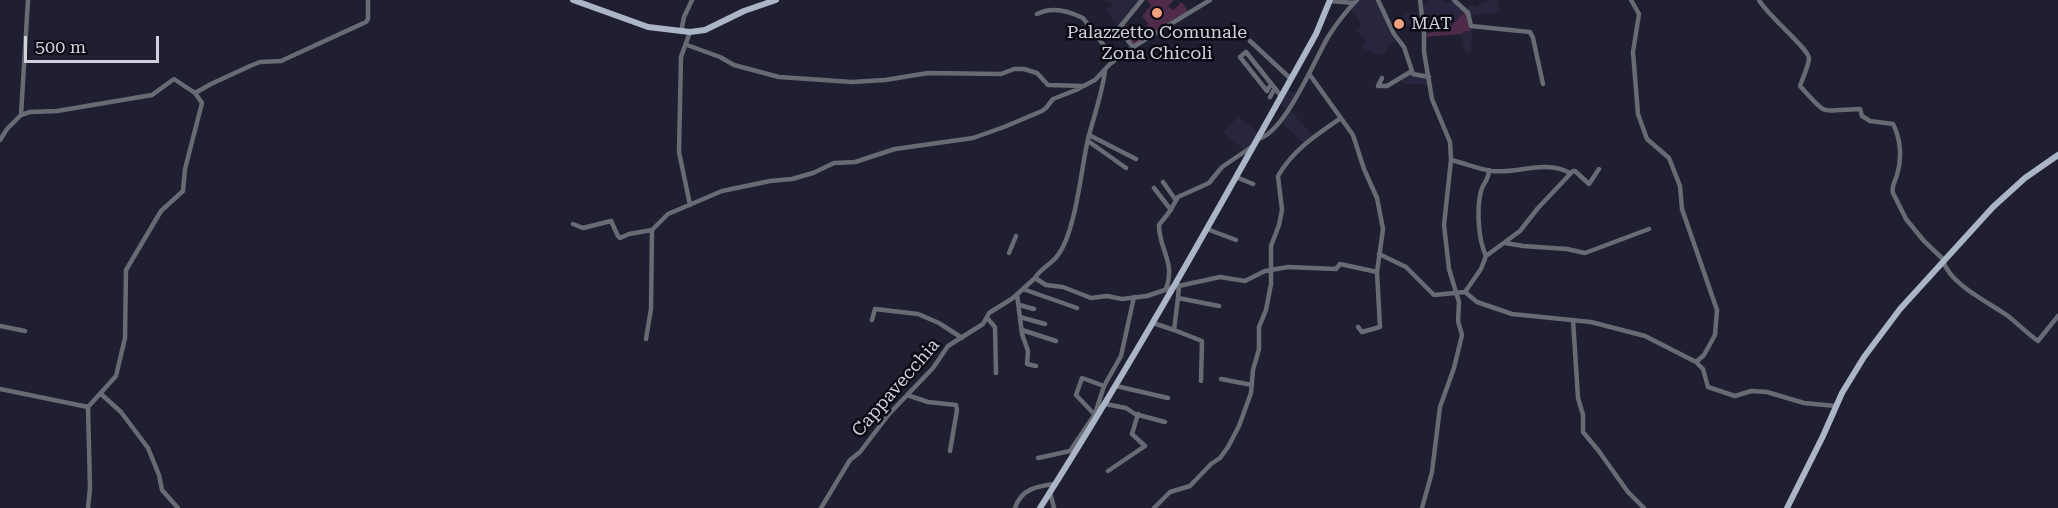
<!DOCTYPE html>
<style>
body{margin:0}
#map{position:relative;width:2058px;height:508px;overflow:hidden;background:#201f31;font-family:"Roboto Serif",serif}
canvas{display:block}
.scale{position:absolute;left:24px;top:36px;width:135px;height:27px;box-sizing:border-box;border:3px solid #d1d1de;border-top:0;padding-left:8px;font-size:18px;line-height:21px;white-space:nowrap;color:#d1d1de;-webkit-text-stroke:4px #0a0a12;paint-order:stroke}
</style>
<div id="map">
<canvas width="2058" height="508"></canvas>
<div class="scale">500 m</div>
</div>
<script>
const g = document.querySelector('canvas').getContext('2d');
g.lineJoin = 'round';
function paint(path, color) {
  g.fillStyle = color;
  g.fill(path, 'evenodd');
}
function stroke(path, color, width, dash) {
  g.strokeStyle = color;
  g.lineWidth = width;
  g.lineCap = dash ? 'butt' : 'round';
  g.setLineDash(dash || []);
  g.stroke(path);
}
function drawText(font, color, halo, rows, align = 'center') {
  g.font = font + ' "Roboto Serif",serif';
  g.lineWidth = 5;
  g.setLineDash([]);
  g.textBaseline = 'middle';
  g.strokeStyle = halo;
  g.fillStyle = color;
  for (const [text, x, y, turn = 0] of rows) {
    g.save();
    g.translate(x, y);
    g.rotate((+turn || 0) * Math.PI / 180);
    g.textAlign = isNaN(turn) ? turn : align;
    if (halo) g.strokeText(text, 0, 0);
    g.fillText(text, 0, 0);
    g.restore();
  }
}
paint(new Path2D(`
 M1107,0H1140L1120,30L1106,8L1113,6Z
 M1360,0H1376L1396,41L1390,43L1383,56L1362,48L1366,39L1355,29L1362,25L1350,9Z
 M1429,0H1441L1449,3L1452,1L1465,12L1450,27L1426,34L1422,2L1426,3Z
 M1489,0H1497L1501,12L1469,16L1466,8L1473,4L1475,7Z
 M1419,12L1420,22L1406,25L1402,13Z
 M1469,26L1472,28L1471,52L1464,51L1462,31H1469Z
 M1411,73L1416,77L1427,78V85L1404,83L1401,79Z
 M1288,88L1296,96L1286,111L1280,102Z
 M1290,110L1312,135L1303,143L1281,122Z
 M1238,117L1259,133L1248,152L1228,138L1229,136L1223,132Z`), '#27263e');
paint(new Path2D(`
 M1147,0H1174L1168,6L1173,10L1182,2L1188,12L1152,33L1146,27L1149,24L1142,16L1151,5Z
 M1465,12L1468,16L1470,31H1463V34L1425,37L1426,34L1450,27Z
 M1123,21L1129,29L1130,27L1135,31L1137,29L1144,39L1133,47L1121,32Z`), '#502a4b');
stroke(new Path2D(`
 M1378,0L1394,34L1404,47L1413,74L1429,77
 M1420,0L1424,34V52L1432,99L1450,142L1451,160L1444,225L1449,269L1459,302L1458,321L1462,335L1454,368L1440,407L1432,472L1422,508
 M1454,0L1468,13L1471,26L1530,32L1533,38L1543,84
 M1631,0L1639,14L1633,52L1638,114L1647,139L1669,158L1680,186L1682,209L1717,310L1715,335L1704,355L1696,362
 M1759,0C1766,14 1808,48 1809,58C1809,65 1802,80 1800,86C1829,118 1818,110 1860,109L1862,116L1870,121L1893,124C1901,139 1902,159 1897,175C1895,182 1891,186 1893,193L1906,219L1924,241L1944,260
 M1330,1L1354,3
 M1037,14C1052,6 1069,11 1083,18L1115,60
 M681,32L684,17L692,0
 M690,32L681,57L679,152L690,205
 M1250,41L1291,79
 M687,45L720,57L734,65L779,77L852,82L885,80L928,73L1001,74L1014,69H1024L1037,73L1048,85L1083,86
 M1133,47L1121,32L1120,27L1142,0
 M1105,71C1102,94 1094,116 1088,139C1081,169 1076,231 1058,255C1052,264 1041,268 1035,278L1046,285L1063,287L1091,298L1107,296L1122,299L1147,296L1174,287L1220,277L1245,281L1265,271L1288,267L1336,269L1340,264L1377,272
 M1310,75L1353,135L1364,169L1377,198L1383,229L1377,272L1380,327L1362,332L1358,327
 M1382,78L1378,86H1387L1412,71
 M1271,84L1267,91L1240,57L1246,52L1281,96
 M195,93L211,84L250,66L260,62L281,61L366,22L368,19V0
 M1270,97L1275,88
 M21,115L28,0
 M1089,135L1136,159
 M1257,139C1284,135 1315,59 1328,37C1337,23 1346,11 1357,0
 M0,140L7,129L21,115L30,112L57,111L152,95L174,79L195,93L202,103L185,169L183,191L161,211L126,270L125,338L116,376L88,407L90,488L88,508
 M1088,141L1126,168
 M1451,160C1464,163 1478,169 1492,171C1518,174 1545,159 1570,173
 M1236,177L1253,184
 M1163,182L1175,199
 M1154,188L1171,210
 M573,224L583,228L611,221L618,236L620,238L629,234L652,230L668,214L722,191L770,181L792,179L813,173L834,163L855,162L895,149L973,138L1004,127L1042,111L1046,108L1053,99L1076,90L1095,80L1110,64L1133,47L1210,0
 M1207,229L1236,240
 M1505,243L1523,246L1567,249L1585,253L1649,229
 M1009,253L1016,236
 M1379,254L1406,267L1434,295L1465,292L1481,269L1486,256L1520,231L1538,208L1573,171H1575L1589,184L1599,169
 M1486,256C1478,239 1476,206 1482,188C1485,182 1489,178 1489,170
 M1943,261C1951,285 1988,302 2008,316C2018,324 2027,333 2038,341L2058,316
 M1179,285L1178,298L1219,306
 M1023,289L1077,308
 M1166,289C1176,262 1159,250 1159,225L1170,211L1178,197L1209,183L1222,167L1253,146
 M1465,292L1477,302L1512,314L1591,322L1645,336L1696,362L1703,369L1708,387L1735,396L1751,391L1767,392L1804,403L1836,406
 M1017,294L1022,334L1028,351L1027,364L1036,366
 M1019,305L1034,309
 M1020,317L1045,324
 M987,318L995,327L996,373
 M872,320L875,309L918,314L939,323L962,338
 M1573,320L1578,398L1583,415V432L1598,450L1628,492L1644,508
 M1153,323L1174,330L1178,298
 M0,326L25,331
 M1022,330L1056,341
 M1174,330L1202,341L1201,381
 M646,339L651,309L652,230
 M1221,379L1252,385
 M1116,386L1168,398
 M0,389L88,407
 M101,394L121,412L148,448L159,475L162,490L178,508
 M907,395L928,402L956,405L957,410L950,451
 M1105,404L1126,408L1135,414L1165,422
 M1095,415L1076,395L1082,378L1104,386
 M1038,458L1070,451L1095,414L1104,386L1121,356L1134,297
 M1108,471L1145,446L1132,434L1138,414
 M1050,492L1054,508
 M821,508L850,460L860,452L889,414L933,368L948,346L983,324L989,313L1013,298L1035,278
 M1015,508C1021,489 1037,486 1055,484
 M1154,508L1170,492L1190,486L1211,464L1220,458L1228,447L1239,426L1251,393L1253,370L1259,349V327L1266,310L1271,284V246L1279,225L1282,210L1278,176C1293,150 1316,135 1341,118`), '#666b74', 4.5);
stroke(new Path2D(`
 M573,0L648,27L690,32L705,30L744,11L776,0
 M1040,508C1138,354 1227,194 1316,34L1330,0
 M1787,508L1823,436L1842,393L1864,357L1900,309L1993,207L2025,178L2058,155`), '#aab5c7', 6);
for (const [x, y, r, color] of [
 [1157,13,6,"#f2a07f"],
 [1399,24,6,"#f2a07f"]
]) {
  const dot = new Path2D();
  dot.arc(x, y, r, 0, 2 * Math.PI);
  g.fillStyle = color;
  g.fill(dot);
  stroke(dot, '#0a0a12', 2);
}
drawText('18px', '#d1d1de', '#0a0a12', [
 ["MAT",1411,24],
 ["Palazzetto Comunale",1157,33,"center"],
 ["Zona Chicoli",1157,54,"center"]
], 'left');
drawText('18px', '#d1d1de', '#0a0a12', [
 ["Cappavecchia",896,388,-49]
]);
</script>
